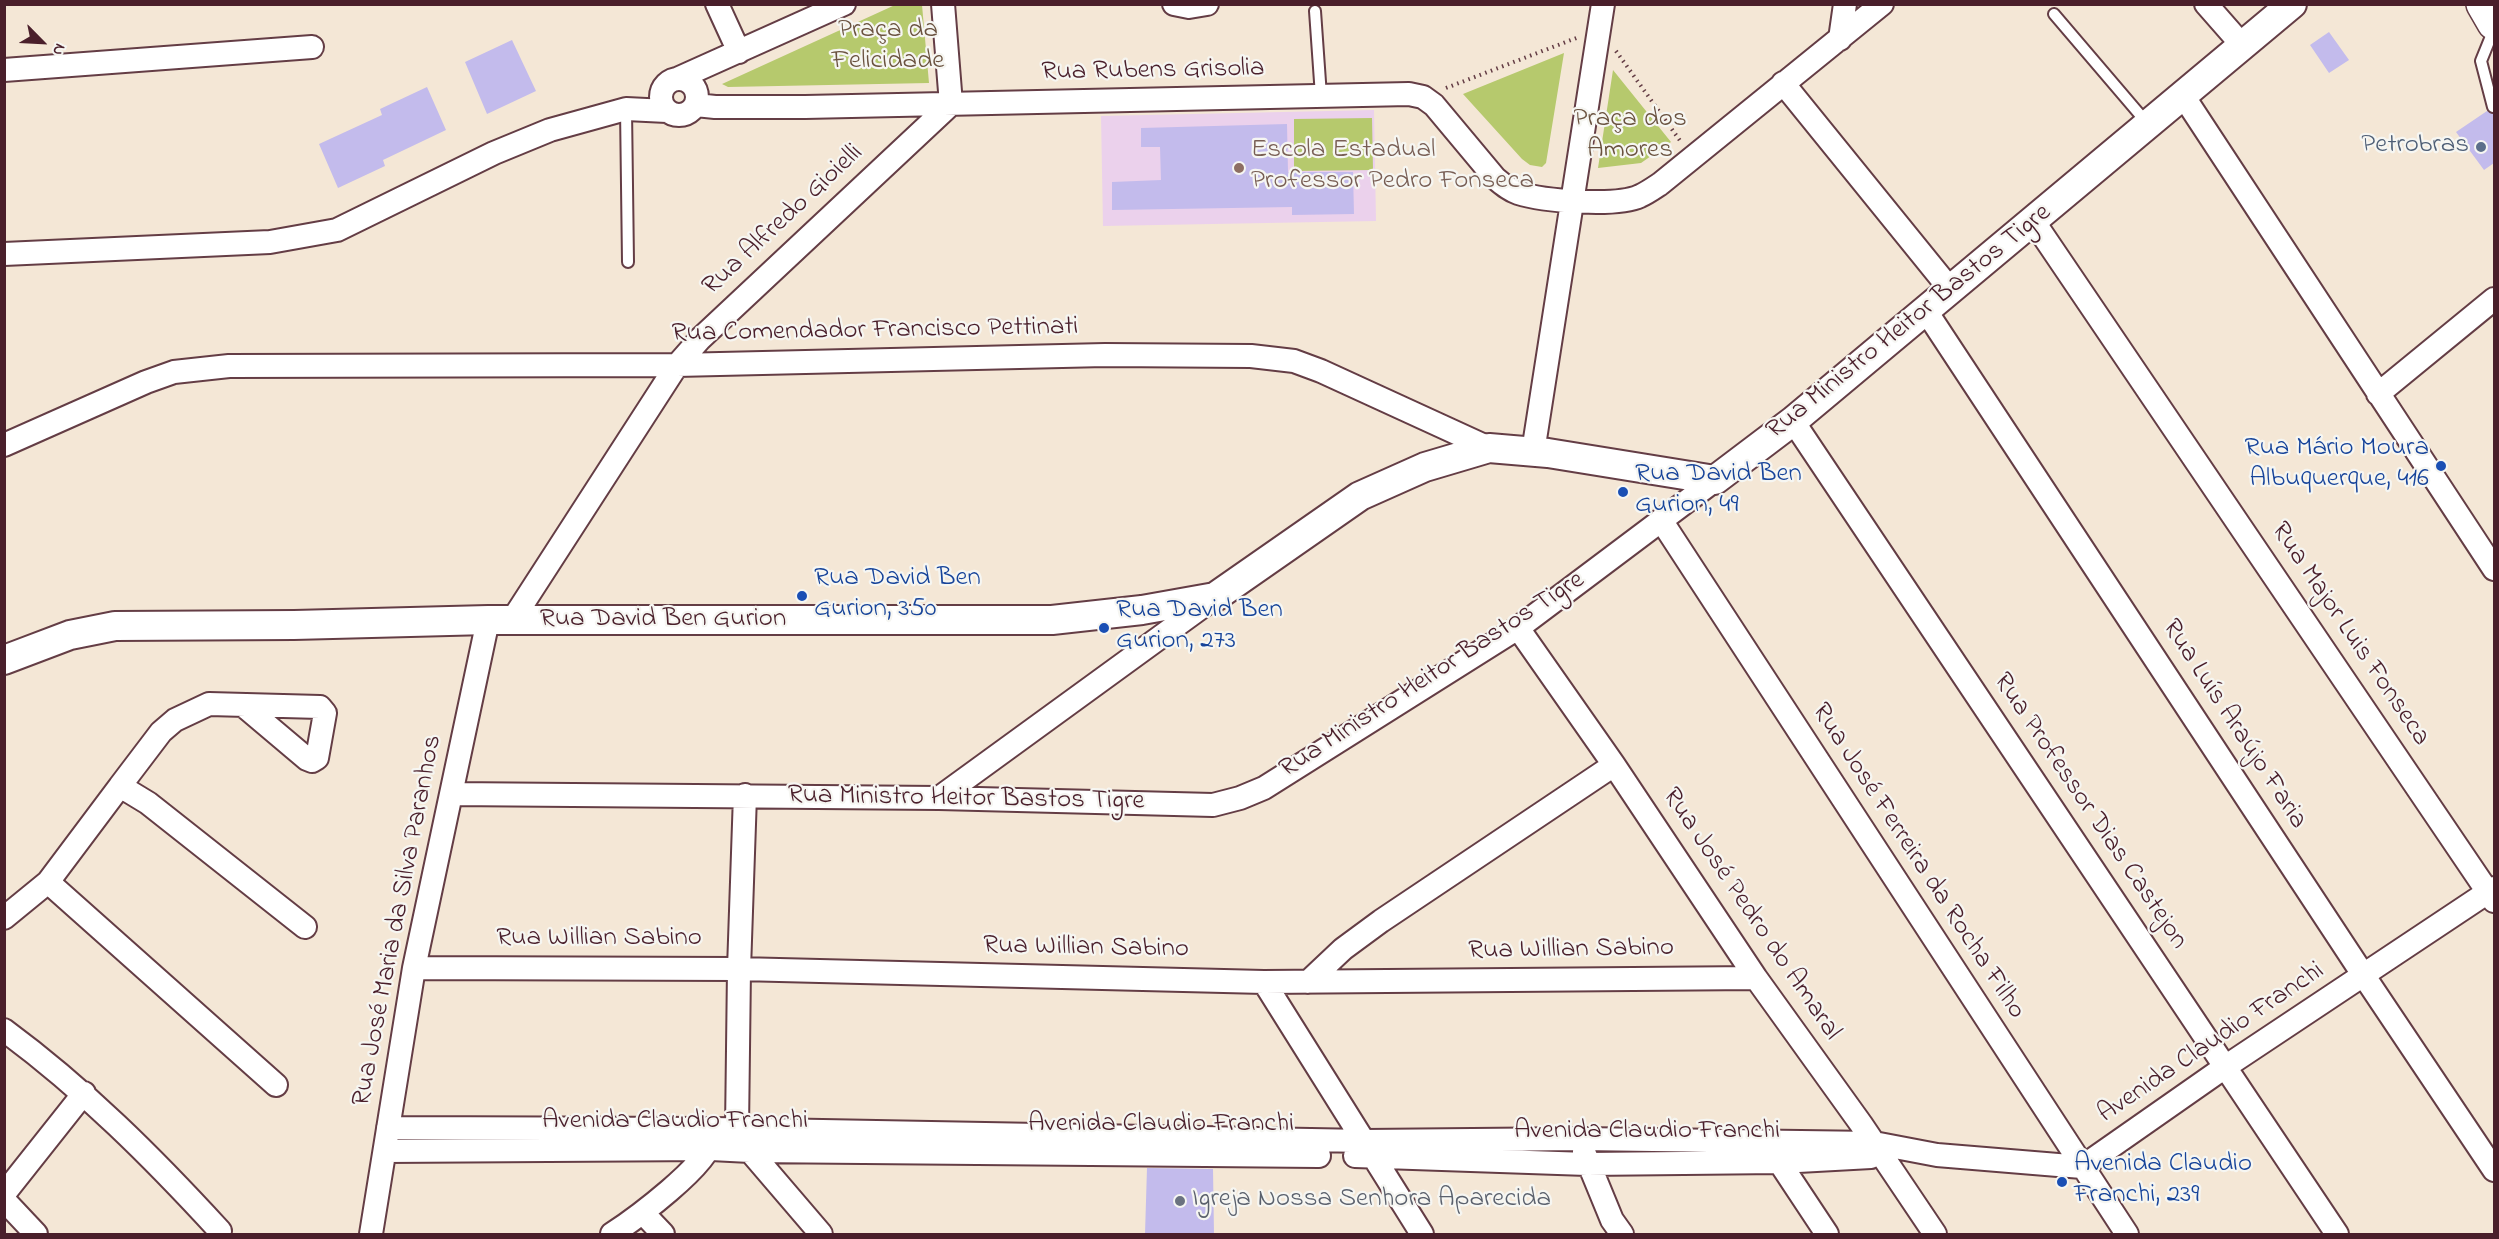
<!DOCTYPE html>
<meta charset="utf-8">
<style>
body{margin:0}
#map{position:relative;width:2499px;height:1239px;overflow:hidden;background:#f4e7d6;font-family:"Indie Flower",sans-serif}
canvas{display:block}
.frame{position:absolute;inset:0;border:6px solid #4a1f2b;pointer-events:none}
.north{position:absolute;left:12px;top:12px;width:60px;height:60px;-webkit-text-stroke:4px #f6f6f2;paint-order:stroke;rotate:114deg;font-size:16px;font-weight:700;line-height:24px;text-align:center;color:#4a1f2b}
.north::after{content:'';display:block;margin:auto;width:21px;height:27px;background:#4a1f2b;clip-path:polygon(50% 0,100% 100%,50% 72%,0 100%)}
</style>
<div id="map">
<canvas width="2499" height="1239"></canvas>
<div class="frame"></div>
<div class="north">N</div>
</div>
<script>
const g = document.querySelector('canvas').getContext('2d');
g.lineJoin = 'round';
function paint(path, color) {
  g.fillStyle = color;
  g.fill(path, 'evenodd');
}
function stroke(path, color, width, dash) {
  g.strokeStyle = color;
  g.lineWidth = width;
  g.lineCap = dash ? 'butt' : 'round';
  g.setLineDash(dash || []);
  g.stroke(path);
}
function drawText(font, color, halo, rows, align = 'center') {
  g.font = font + ' "Indie Flower",sans-serif';
  g.lineWidth = 4.5;
  g.setLineDash([]);
  g.textBaseline = 'middle';
  g.strokeStyle = halo;
  g.fillStyle = color;
  for (const [text, x, y, turn = 0] of rows) {
    g.save();
    g.translate(x, y);
    g.rotate((+turn || 0) * Math.PI / 180);
    g.textAlign = isNaN(turn) ? turn : align;
    if (halo) g.strokeText(text, 0, 0);
    g.fillText(text, 0, 0);
    g.restore();
  }
}
paint(new Path2D(`
 M1374,110L1376,221L1103,226L1101,116Z`), '#ebd1ec');
paint(new Path2D(`
 M895,5H922L929,83L728,87L722,84Z
 M1564,53L1546,163L1542,167L1530,165L1522,159L1463,94Z
 M1613,70L1671,142L1641,163L1598,168Z
 M1372,118L1373,170L1294,171V119Z`), '#b6c96d');
paint(new Path2D(`
 M2329,32L2349,60L2329,73L2310,45Z
 M512,40L536,91L487,114L465,62Z
 M427,87L446,130L383,160L385,166L338,188L319,144L382,115L380,109Z
 M2487,111L2494,114V163L2484,170L2456,132Z
 M1287,124L1288,172H1353L1354,214L1292,215V207L1112,210V182L1161,180L1160,147H1141V128Z
 M1147,1168L1213,1169L1214,1234H1145Z`), '#c3bbec');
const service = new Path2D(`
 M1315,11L1321,96
 M2054,14L2147,123
 M2493,107L2481,61L2494,29
 M626,109L628,262`);
const minor = new Path2D(`
 M717,4L739,52
 M1174,4L1189,7L1207,4
 M2206,4L2242,45
 M1840,39L1845,4
 M4,70L312,47
 M679,78L844,4
 M661 97a18 18 0 1 1 36 0a18 18 0 1 1-36 0Z
 M1783,83L1950,289
 M2184,97L2494,569
 M696,105L715,107H805L1409,94L1423,97L1434,105L1495,178C1502,184 1509,190 1518,193C1543,201 1617,207 1640,196C1647,193 1654,188 1660,184L1882,4
 M2034,222L2494,901
 M4,254L270,242L337,230L494,153L550,130L626,109L667,111
 M1926,311L2364,976L2494,1170
 M2378,394L2494,299
 M1793,421L2337,1234
 M4,445L146,382L174,372L229,366L677,365L1105,355L1251,356L1294,361L1321,371L1489,448
 M1533,452L1603,4
 M1661,520L2127,1234
 M511,622L677,365L700,339L951,104L943,4
 M1518,628L1614,765L1756,978L1861,1124L1935,1234
 M120,786L161,732L175,720L209,704L320,707L325,713L317,758L312,761L307,759L243,705
 M451,794L939,798L1213,805L1240,798L1264,788L1518,628L1715,480
 M745,795L739,969L737,1130L750,1151L821,1234
 M939,798L1214,598
 M48,882L276,1085
 M4,918L48,882L120,786L148,803L305,927
 M414,968L739,969L1264,982L1756,978
 M1264,982L1422,1234
 M1308,982L1343,949L1381,921L1614,765
 M4,1030C84,1089 153,1158 220,1231
 M388,1128L714,1129L1365,1141L1580,1139L1874,1143L1937,1155L2082,1167L2225,1067L2494,888
 M385,1151L711,1149L750,1151L1319,1156
 M1772,1151L1827,1234
 M1584,1152L1612,1220L1622,1234
 M1355,1156L1587,1164L1780,1162L1871,1157
 M4,1194L84,1093
 M4,1200L36,1234
 M643,1213L663,1234
 M371,1234L414,968L488,620
 M612,1234C635,1219 708,1165 712,1140`);
const tertiary = new Path2D(`
 M4,660L70,635L115,626L294,625L488,620H1052L1142,610L1215,597L1360,496L1425,467L1489,448L1548,453L1715,480L1793,421L2292,4`);
const trunk = new Path2D(`
 M2483,4L2494,23`);
stroke(service, '#643d45', 14);
stroke(minor, '#643d45', 26);
stroke(tertiary, '#643d45', 32);
stroke(trunk, '#643d45', 36);
stroke(new Path2D(`
 M1616,51L1681,142
 M1446,88L1579,37`), '#643d45', 4, [1.5, 4.5]);
stroke(service, '#fff', 10);
stroke(minor, '#fff', 22);
stroke(tertiary, '#fff', 28);
stroke(trunk, '#fff', 33);
for (const [x, y, r, color] of [
 [2481,147,6,"#5c6f8a"],
 [1239,168,6,"#8d6e63"],
 [2441,466,6,"#1a4fb4"],
 [1623,492,6,"#1a4fb4"],
 [802,596,6,"#1a4fb4"],
 [1104,628,6,"#1a4fb4"],
 [2062,1182,6,"#1a4fb4"],
 [1180,1201,6,"#6b7280"]
]) {
  const dot = new Path2D();
  dot.arc(x, y, r, 0, 2 * Math.PI);
  g.fillStyle = color;
  g.fill(dot);
  stroke(dot, '#f6f6f2', 2);
}
drawText('27px', '#6a523f', '#f6f6f2', [
 ["Praça da",888,32],
 ["Felicidade",888,63],
 ["Praça dos",1630,121],
 ["Amores",1630,152]
]);
drawText('27px', '#4a1f2b', '#f6f6f2', [
 ["Rua Rubens Grisolia",1153,72,-1],
 ["Rua Alfredo Gioielli",784,221,-43],
 ["Rua Ministro Heitor Bastos Tigre",1910,323,-39],
 ["Rua Comendador Francisco Pettinati",875,332,-1],
 ["Rua David Ben Gurion",663,621],
 ["Rua Major Luis Fonseca",2349,635,56],
 ["Rua Ministro Heitor Bastos Tigre",1433,676,-33],
 ["Rua Luís Araújo Faria",2233,725,57],
 ["Rua Ministro Heitor Bastos Tigre",966,800,1],
 ["Rua Professor Dias Castejon",2089,812,56],
 ["Rua José Ferreira da Rocha Filho",1917,862,57],
 ["Rua José Pedro do Amaral",1750,915,56],
 ["Rua José Maria da Silva Paranhos",399,921,-79],
 ["Rua Willian Sabino",599,940],
 ["Rua Willian Sabino",1086,949,1],
 ["Rua Willian Sabino",1571,951,-1],
 ["Avenida Claudio Franchi",2212,1044,-34],
 ["Avenida Claudio Franchi",675,1123],
 ["Avenida Claudio Franchi",1161,1126],
 ["Avenida Claudio Franchi",1647,1133]
]);
drawText('27px', '#4e5e75', '#f6f6f2', [
 ["Petrobras",2469,147]
], 'right');
drawText('27px', '#785e54', '#f6f6f2', [
 ["Escola Estadual",1251,152],
 ["Professor Pedro Fonseca",1251,183]
], 'left');
drawText('27px', '#164399', '#f6f6f2', [
 ["Rua Mário Moura",2429,450,"right"],
 ["Albuquerque, 416",2429,481,"right"],
 ["Rua David Ben",1635,476],
 ["Gurion, 49",1635,507],
 ["Rua David Ben",814,580],
 ["Gurion, 350",814,611],
 ["Rua David Ben",1116,612],
 ["Gurion, 273",1116,643],
 ["Avenida Claudio",2074,1166],
 ["Franchi, 239",2074,1197]
], 'left');
drawText('27px', '#5b616d', '#f6f6f2', [
 ["Igreja Nossa Senhora Aparecida",1192,1201]
], 'left');
</script>
